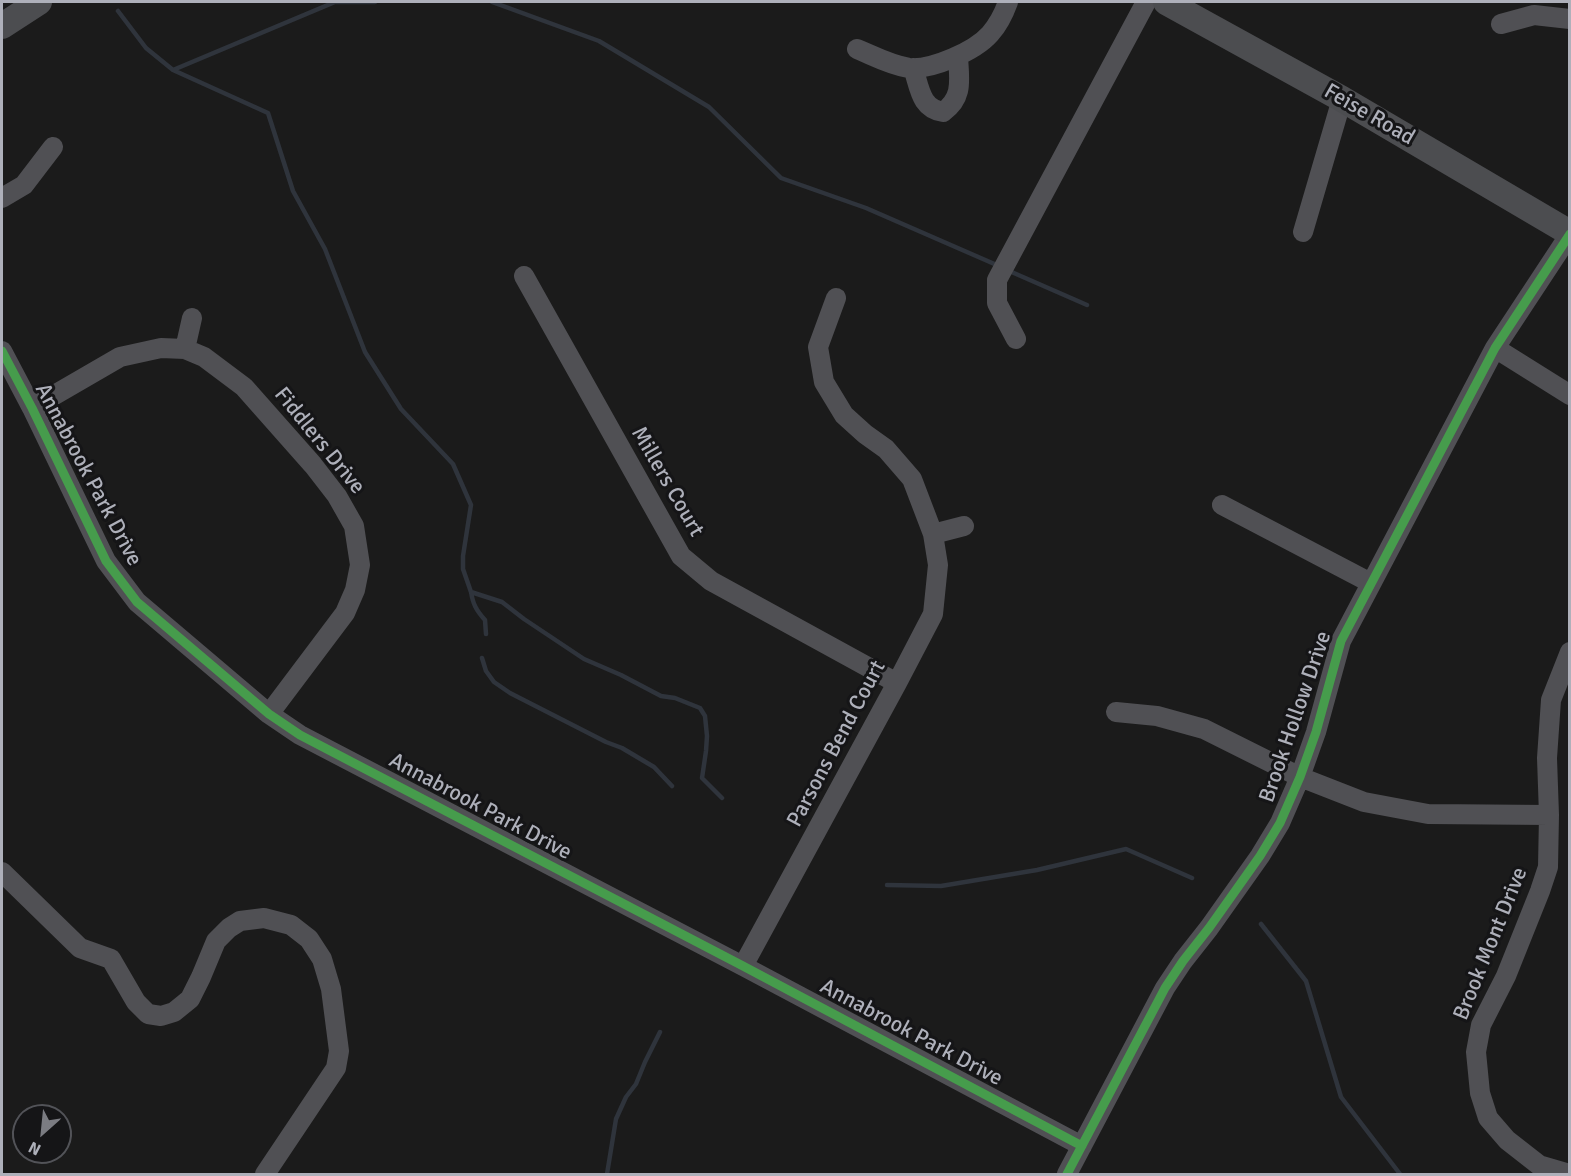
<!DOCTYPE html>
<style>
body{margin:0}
#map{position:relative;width:1571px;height:1176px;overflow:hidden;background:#1b1b1b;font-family:Signika,sans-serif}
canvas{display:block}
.frame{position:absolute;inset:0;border:3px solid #aeb0ba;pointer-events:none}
.north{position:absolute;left:12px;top:1104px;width:60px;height:60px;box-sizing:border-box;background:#151517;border:2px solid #525358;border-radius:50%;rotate:207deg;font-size:16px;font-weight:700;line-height:24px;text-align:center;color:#aeb0ba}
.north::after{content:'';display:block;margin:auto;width:21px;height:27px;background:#7b7c82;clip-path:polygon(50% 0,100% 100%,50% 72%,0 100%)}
</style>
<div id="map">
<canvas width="1571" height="1176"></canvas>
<div class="frame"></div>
<div class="north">N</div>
</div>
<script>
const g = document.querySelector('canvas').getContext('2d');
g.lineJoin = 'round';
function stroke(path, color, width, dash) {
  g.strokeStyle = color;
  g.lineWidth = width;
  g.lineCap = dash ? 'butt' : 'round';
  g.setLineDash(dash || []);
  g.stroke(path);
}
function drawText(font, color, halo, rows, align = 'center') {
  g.font = font + ' Signika,sans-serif';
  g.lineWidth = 6;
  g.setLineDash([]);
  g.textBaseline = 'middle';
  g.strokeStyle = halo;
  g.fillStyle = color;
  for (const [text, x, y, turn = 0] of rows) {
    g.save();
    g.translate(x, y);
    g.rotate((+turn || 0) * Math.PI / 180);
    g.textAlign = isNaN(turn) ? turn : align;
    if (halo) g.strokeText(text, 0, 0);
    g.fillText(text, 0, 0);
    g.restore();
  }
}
stroke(new Path2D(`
 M492,2L599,41L709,107L781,178L866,208L999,266
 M118,11L146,48L173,70L268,113L293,191L325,249L365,352L401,409L453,464L471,505L463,556V569L471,592L502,602L524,619L584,659L621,675L661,696L675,698L700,708L705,716L707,736L706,751L702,778L722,798
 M173,70L335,2H375
 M1007,270L1087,305
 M471,592C473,604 476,610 485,620L486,634
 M482,658L486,671L494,682L510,693L606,742L622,748L654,767L672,786
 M887,885L941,886L1037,870L1126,849L1192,878
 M1261,924L1306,981L1341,1097L1400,1174
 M607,1174L616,1119L626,1097L636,1084L645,1062L660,1032`), '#2f343c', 4.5);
stroke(new Path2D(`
 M1501,24L1534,15L1570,19
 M857,49C874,56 890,65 909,68C932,70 975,51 990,34C998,25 1004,13 1008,2
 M913,68C920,88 920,108 943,112C964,97 959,79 958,56
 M2,198L24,185L53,147
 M1303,232L1342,99
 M524,276L681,556L711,581L897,683
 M1016,339L997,303V280L1146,2
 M1495,348L1570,395
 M185,349L192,318
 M2,351L32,408L106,561L137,602L269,714L300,735L743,966L1082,1146
 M32,408L120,357L161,348L185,349L204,357L244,387L313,465L337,496L354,526L360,565L355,590L345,613L269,714
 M1222,505L1371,583
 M933,534L964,526
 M1570,652L1551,700L1547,758L1549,815L1548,867L1540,891L1506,976L1481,1025L1476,1052L1480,1093L1488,1118L1507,1140L1539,1165L1570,1174
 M1116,712L1157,716L1204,729L1300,777L1364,802L1428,814L1549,815
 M2,872L80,948L111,959L136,1002L148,1014L161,1016L174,1012L190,999L201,977L216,941L229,928L240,921L264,918L291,925L309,939L322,959L331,989L339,1051L336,1068L265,1174
 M743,966L897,683L933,614L938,565L933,534L912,479L886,449L865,434L844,415L824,382L818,347L836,298
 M1067,1174L1165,988L1183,961L1209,928L1260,856L1280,823L1300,777L1316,732L1341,641L1495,348L1570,234`), '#505054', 20);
stroke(new Path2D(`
 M1166,2L1342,99L1570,233
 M2,26L39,2`), '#4c4d50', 26);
stroke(new Path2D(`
 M2,351L32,408L106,561L137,602L269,714L300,735L743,966L1082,1146
 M1067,1174L1165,988L1183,961L1209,928L1260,856L1280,823L1300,777L1316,732L1341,641L1495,348L1570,234`), '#469c4c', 9);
drawText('22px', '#aeb0ba', '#151517', [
 ["Feise Road",1369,115,30],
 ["Fiddlers Drive",319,441,51],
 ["Annabrook Park Drive",88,475,62],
 ["Millers Court",667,482,60],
 ["Brook Hollow Drive",1296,717,-71],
 ["Parsons Bend Court",837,744,-62],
 ["Annabrook Park Drive",480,807,28],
 ["Brook Mont Drive",1491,944,-68],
 ["Annabrook Park Drive",911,1033,28]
]);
</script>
